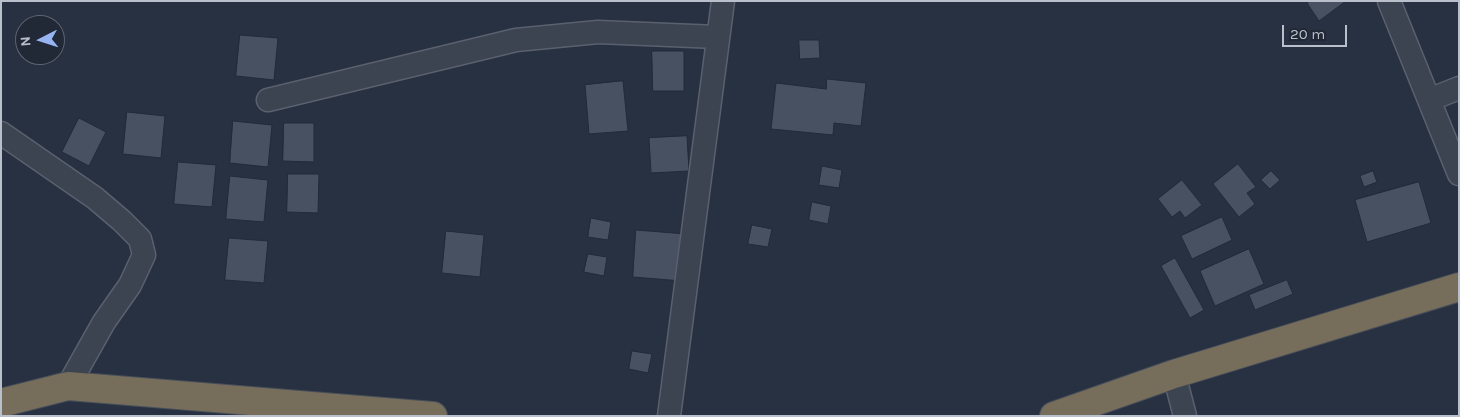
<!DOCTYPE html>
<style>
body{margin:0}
#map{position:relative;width:1460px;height:417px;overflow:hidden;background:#283141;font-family:Karla,sans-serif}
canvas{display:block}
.frame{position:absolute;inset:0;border:2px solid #b9bfcb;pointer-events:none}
.north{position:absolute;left:15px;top:15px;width:50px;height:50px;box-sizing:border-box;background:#212836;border:1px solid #5e6472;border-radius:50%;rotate:265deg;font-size:14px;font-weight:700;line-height:20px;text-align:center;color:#b9bfcb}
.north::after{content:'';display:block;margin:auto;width:18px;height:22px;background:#97b4f2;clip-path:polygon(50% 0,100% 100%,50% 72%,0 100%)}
.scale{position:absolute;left:1282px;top:25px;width:65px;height:22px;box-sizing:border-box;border:2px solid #b9bfcb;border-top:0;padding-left:6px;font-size:15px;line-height:18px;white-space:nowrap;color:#b9bfcb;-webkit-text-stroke:4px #212836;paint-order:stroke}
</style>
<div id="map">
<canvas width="1460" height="417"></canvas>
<div class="frame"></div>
<div class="north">N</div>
<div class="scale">20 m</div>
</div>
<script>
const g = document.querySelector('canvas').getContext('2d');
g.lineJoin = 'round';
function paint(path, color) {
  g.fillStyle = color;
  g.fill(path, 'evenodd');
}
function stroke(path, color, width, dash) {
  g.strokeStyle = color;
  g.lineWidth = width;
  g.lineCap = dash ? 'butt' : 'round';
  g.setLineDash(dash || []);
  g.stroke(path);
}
const building = new Path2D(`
 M1310,1H1346L1319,21L1307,3Z
 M240,35L278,38L274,80L236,76Z
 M799,40H819L820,58L800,59Z
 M652,51H684V91H653Z
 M827,79L866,83L861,126L834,123L833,135L771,129L776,83L826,89Z
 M623,81L628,131L589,134L585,85Z
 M127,112L165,116L161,158L123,154Z
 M79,118L106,132L89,166L62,152Z
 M233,121L272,125L268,167L230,163Z
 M284,123H314V162L283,161Z
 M687,136L689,171L651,173L649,138Z
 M178,162L216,165L212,207L174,204Z
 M1238,164L1256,187L1247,193L1255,204L1239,217L1213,184Z
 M822,166L842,170L839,188L819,185Z
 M1271,171L1280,180L1270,189L1261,180Z
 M1373,171L1377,182L1364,187L1360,176Z
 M288,174H319L318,213L287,212Z
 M230,176L268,180L264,222L226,219Z
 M1182,180L1202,205L1185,218L1180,211L1172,217L1158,199Z
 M1419,182L1431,223L1367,242L1355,200Z
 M812,202L831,206L828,224L809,220Z
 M1222,217L1232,240L1192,259L1181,236Z
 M591,218L611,222L608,240L588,237Z
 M752,225L772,229L768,247L748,244Z
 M636,230L686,234L682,281L633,277Z
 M446,231L484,235L480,277L442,273Z
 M229,238L268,241L264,283L225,280Z
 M1249,249L1264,284L1215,306L1200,271Z
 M588,254L607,257L604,276L584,272Z
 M1175,258L1204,310L1190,318L1161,266Z
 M1287,280L1293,294L1255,310L1249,295Z
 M632,351L652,354L648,373L629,369Z`);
paint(building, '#485162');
stroke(building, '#232a38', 1);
const street = new Path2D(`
 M1389,1L1459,174
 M268,100L516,40L598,32L717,37
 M1429,100L1459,88
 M1,133L95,198L122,221L140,239L144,255L130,285L104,322L68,386
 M1174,374L1185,416
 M669,416L723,1`);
const highway = new Path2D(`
 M1,403L68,386L433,416
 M1054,416L1174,374L1459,287`);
stroke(street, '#5a616e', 25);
stroke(highway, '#474e5b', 30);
stroke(street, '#3c4351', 22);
stroke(highway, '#766d5a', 28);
</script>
